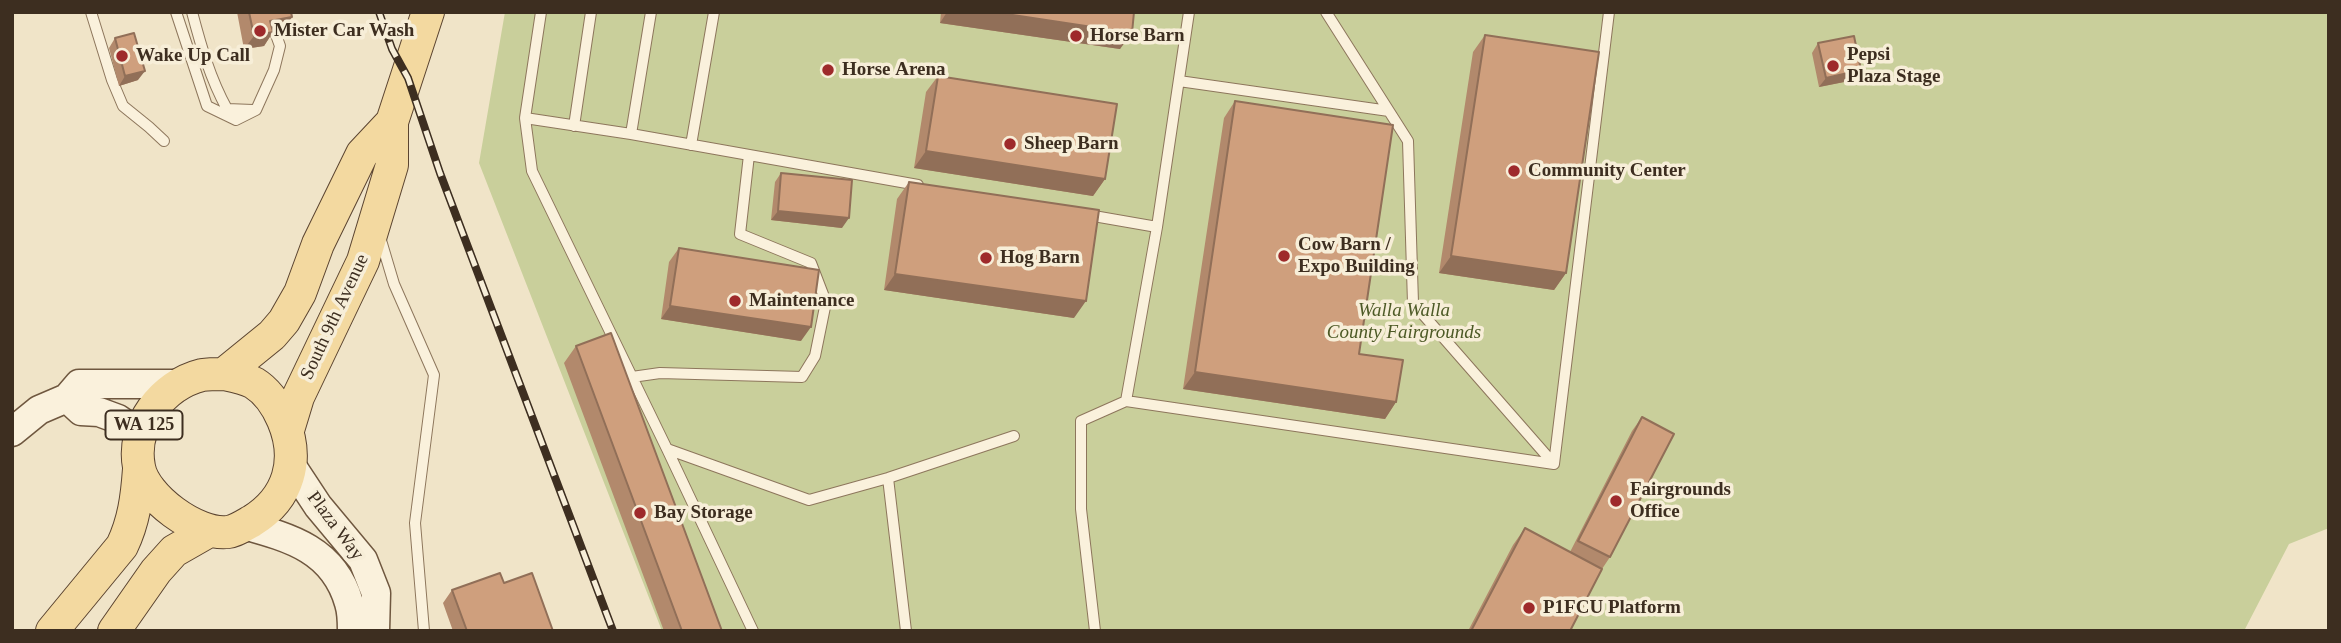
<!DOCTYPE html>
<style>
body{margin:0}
#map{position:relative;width:2341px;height:643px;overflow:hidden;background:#f0e4c8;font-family:"Times New Roman",serif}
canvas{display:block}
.frame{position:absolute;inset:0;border:14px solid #3d2e20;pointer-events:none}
</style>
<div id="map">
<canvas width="2341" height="643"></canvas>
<div class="frame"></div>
</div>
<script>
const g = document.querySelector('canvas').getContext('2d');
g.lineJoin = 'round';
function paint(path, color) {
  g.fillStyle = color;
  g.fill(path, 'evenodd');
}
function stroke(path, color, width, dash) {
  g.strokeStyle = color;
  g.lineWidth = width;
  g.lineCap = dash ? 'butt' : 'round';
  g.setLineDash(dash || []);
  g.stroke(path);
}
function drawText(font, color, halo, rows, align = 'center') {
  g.font = font + ' "Times New Roman",serif';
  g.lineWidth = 7;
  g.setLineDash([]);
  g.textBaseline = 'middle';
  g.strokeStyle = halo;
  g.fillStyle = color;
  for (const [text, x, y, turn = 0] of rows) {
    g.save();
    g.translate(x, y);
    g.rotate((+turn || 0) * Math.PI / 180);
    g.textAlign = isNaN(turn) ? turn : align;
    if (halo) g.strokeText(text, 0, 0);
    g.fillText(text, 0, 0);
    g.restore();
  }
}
paint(new Path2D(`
 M505,12H2329V528L2289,544L2244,631H662L479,163Z`), '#c9cf9b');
const lane = new Path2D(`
 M91,12L112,80L123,106L149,127L164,141
 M176,12L207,106L236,120L256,110L274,70L280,46L275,32
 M192,12C201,46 210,78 227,109L253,110
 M1189,12L1157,227L1126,401L1554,464
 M1326,12L1408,141L1413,303L1554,464
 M1179,81L1389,111
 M525,118L541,12
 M574,126L591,12
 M631,134L651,12
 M691,145L714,12
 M1088,215L1157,227
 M380,237L394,284L434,375L415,523L424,631
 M632,377L660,373L802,377L815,356L826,302L811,263L740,234L749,155
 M667,449L809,500L888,478L1014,436
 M1554,464L1609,12
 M888,478L906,631
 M753,631L667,449L532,171L525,118L631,134L918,185
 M1095,631L1081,509V421L1126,401`);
const secondary = new Path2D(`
 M67,398L81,411L99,412L118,419L140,434
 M12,432L39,410L67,398L79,384H181
 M291,465L318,506L363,560L376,593L375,631
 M244,525C291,538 334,550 349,603C352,612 352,622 352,631`);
const primary = new Path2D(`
 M224,374C234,376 245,378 254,383C267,391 277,406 283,420C300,460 289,498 252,521C245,525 236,531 228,532C197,536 144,497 139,467C131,426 162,385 202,375C209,374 217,374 224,374Z
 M224,374L272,335L284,321L300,293L318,244L362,154L392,122
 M288,430L298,397L363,261L392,165V122L428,12
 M52,631L122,546C134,521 137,497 139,469
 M114,631L156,571L174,551L209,531`);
stroke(lane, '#8d765c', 12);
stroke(secondary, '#6f573f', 31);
stroke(primary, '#5b4430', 34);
stroke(lane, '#faf1dc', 10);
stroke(secondary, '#faf1dc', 28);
stroke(primary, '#f3d9a0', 32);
const rail = new Path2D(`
 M379,12L392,49L408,78L440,173L613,631`);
stroke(rail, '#3d2e20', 8);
stroke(rail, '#f7eed8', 5, [16]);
paint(new Path2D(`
 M237,12H291L283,31L273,32L264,46L244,49Z
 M941,12H1134L1120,49L940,23Z
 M1485,35L1566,273L1554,290L1439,273L1473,52Z
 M115,38L138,80L119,86L109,48Z
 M1818,43L1854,80L1819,87L1812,53Z
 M938,76L1105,179L1093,196L914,168L926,92Z
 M1235,101L1359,354L1396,402L1385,419L1183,389L1224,118Z
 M781,173L842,228L771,220L775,182Z
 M909,182L1074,318L884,290L897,199Z
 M679,248L801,341L661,319L669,262Z
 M576,346L722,631H664L564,363Z
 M1642,417L1610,557L1602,569L1570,631H1468L1513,545L1525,528L1570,552L1632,431Z
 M452,590L553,631H453L443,603Z`), '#b2896c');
paint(new Path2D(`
 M947,12H993L1132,33L1120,49L940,23Z
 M292,17L283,31L260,34L270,21Z
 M273,32L264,46L244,49L254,36Z
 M1861,70L1854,80L1819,87L1826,78Z
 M145,71L138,80L119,86L125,76Z
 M926,151L1105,179L1093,196L914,168Z
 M778,211L849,218L842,228L771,220Z
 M1451,256L1566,273L1554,290L1439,273Z
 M895,274L1086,301L1074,318L884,290Z
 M670,306L811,327L801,341L661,319Z
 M1195,372L1396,402L1385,419L1183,389Z`), '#916f58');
const building = new Path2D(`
 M249,12H291L292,17L270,21L273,32L254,36Z
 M993,12H1134L1132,33Z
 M134,33L145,71L125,76L115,38Z
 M1485,35L1599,52L1566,273L1451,256Z
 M1854,36L1861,70L1826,78L1818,43Z
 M938,76L1117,104L1105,179L926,151Z
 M1235,101L1393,125L1359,354L1403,360L1396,402L1195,372Z
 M781,173L852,180L849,218L778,211Z
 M909,182L1099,210L1086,301L895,274Z
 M679,248L819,270L811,327L670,306Z
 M611,333L722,631H682L576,346Z
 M1642,417L1674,434L1610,557L1578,541Z
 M1525,528L1602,569L1570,631H1471Z
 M500,573L504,583L532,573L553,631H467L452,590Z`);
paint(building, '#cf9f7d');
stroke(building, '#916f58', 2);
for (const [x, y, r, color] of [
 [260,31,7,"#9e2a2b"],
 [1076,36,7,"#9e2a2b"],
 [122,56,7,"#9e2a2b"],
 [1833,66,7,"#9e2a2b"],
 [828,70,7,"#9e2a2b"],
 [1010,144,7,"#9e2a2b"],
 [1514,171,7,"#9e2a2b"],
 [1284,256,7,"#9e2a2b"],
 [986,258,7,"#9e2a2b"],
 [735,301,7,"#9e2a2b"],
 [1616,501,7,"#9e2a2b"],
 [640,513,7,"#9e2a2b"],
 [1529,608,7,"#9e2a2b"]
]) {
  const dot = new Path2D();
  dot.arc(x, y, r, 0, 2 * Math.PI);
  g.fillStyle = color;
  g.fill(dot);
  stroke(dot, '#f7eed8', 2.5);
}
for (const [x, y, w] of [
 [144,425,77]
]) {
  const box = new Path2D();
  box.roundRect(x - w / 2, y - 14.5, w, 29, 5);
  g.fillStyle = '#f7eed8';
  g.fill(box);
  stroke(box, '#3d2e20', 2);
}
drawText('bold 18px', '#3d2e20', null, [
 ["WA 125",144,425]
]);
drawText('bold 19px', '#3d2e20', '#f7eed8', [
 ["Mister Car Wash",274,31],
 ["Horse Barn",1090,36],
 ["Pepsi",1847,55],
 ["Plaza Stage",1847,77],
 ["Wake Up Call",136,56],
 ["Horse Arena",842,70],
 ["Sheep Barn",1024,144],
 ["Community Center",1528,171],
 ["Cow Barn /",1298,245],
 ["Expo Building",1298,267],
 ["Hog Barn",1000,258],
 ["Maintenance",749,301],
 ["Fairgrounds",1630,490],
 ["Office",1630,512],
 ["Bay Storage",654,513],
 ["P1FCU Platform",1543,608]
], 'left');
drawText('italic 19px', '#4d5a26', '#f7eed8', [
 ["Walla Walla",1404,311],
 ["County Fairgrounds",1404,333]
]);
drawText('19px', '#3d2e20', '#f7eed8', [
 ["South 9th Avenue",335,317,-65],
 ["Plaza Way",335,526,53]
]);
</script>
